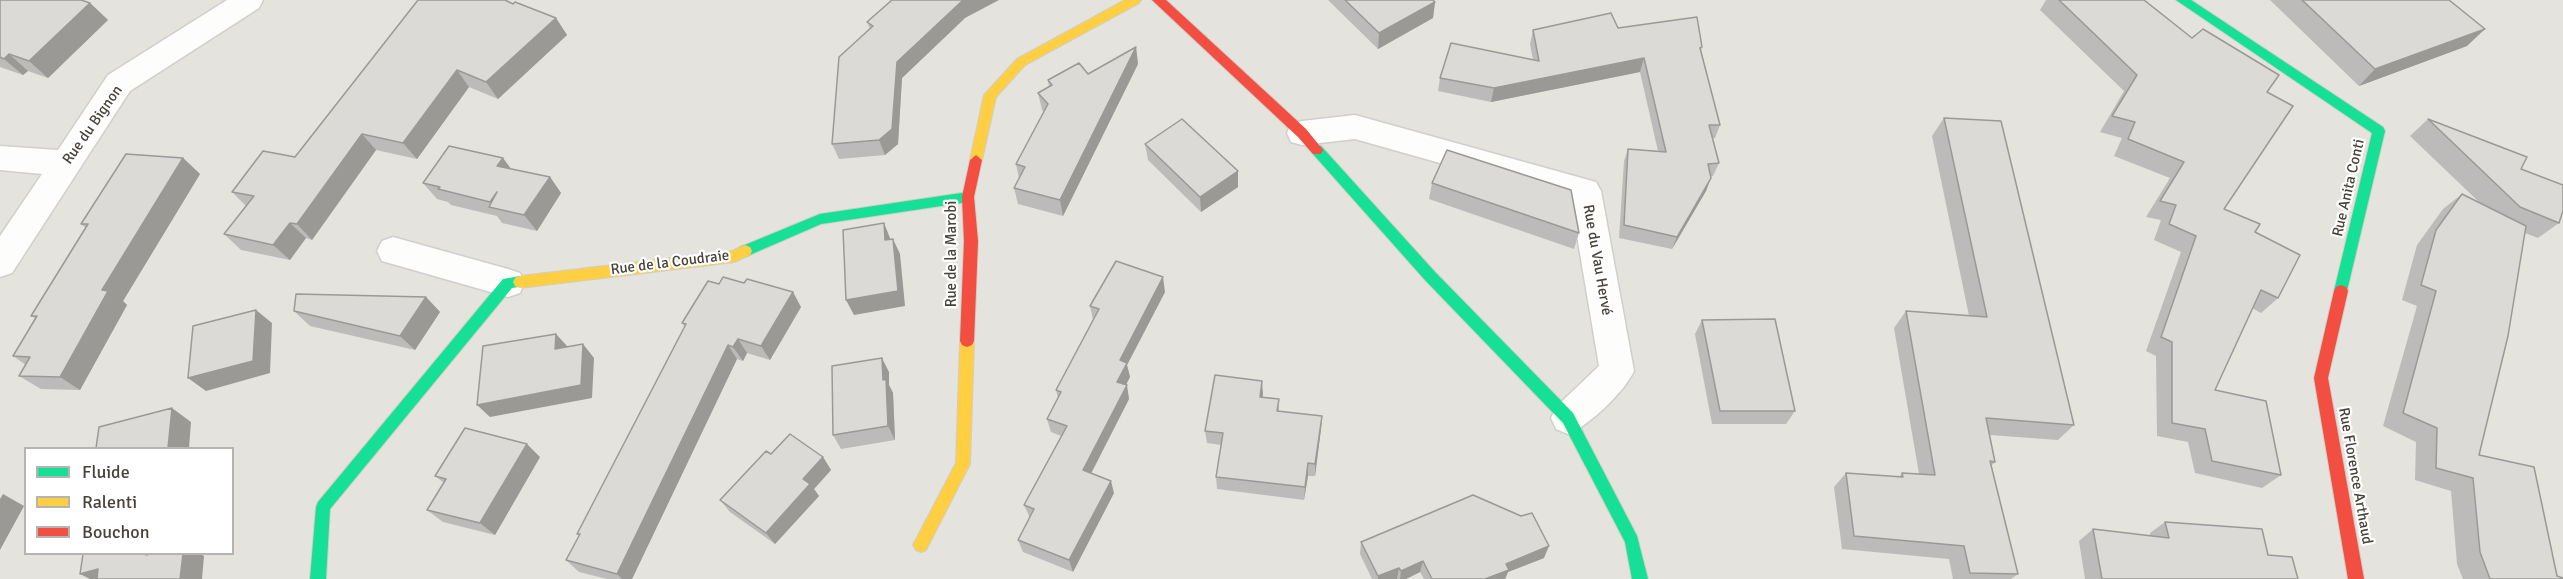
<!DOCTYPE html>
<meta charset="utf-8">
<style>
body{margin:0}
#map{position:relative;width:2563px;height:579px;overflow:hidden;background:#f2f1ee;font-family:Signika,sans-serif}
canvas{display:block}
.legend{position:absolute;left:24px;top:447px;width:210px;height:108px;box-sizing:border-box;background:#fff;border:2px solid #b6b4b0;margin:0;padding:8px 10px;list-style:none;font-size:18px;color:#48433a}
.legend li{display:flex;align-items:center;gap:12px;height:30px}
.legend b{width:30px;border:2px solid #b6b4b0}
</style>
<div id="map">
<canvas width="2563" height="579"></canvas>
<ul class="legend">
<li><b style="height:8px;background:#16e098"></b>Fluide</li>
<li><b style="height:8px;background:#ffcf43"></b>Ralenti</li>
<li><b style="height:8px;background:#f24e42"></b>Bouchon</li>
</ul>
</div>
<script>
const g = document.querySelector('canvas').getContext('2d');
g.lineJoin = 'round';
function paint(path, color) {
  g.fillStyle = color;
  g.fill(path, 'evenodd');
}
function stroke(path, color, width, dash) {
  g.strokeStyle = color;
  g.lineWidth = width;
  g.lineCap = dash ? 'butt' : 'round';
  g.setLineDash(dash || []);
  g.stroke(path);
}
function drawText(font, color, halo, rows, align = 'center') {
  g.font = font + ' Signika,sans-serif';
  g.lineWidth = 4.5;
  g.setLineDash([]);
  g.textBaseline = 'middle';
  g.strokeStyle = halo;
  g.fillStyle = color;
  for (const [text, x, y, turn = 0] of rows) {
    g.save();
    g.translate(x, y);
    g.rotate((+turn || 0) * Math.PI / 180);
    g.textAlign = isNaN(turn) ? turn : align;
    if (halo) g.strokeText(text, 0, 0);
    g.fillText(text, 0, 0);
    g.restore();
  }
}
paint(new Path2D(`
 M0,0H2563V579H0ZM26,448H232V554H26Z`), '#e5e3dd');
const street = new Path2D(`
 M227,0H263L259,8L130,91L12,273L0,277V236L42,174L0,170V146L58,150L108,75Z
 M1355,115L1596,182L1601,191L1634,371C1625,391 1589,426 1568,434L1556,429L1551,418L1556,407L1599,366L1571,200L1355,139L1302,145L1291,142L1287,133L1291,124L1302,121Z
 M393,237L508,269L520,273L524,283L520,293L508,297L382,261L377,251L382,241Z`);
const fast = new Path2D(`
 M2176,0H2191L2383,127L2385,131L2346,295H2336L2334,291L2372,133Z
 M1317,145L1321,146L1435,272L1573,413L1637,536L1648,579H1632L1625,542L1563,423L1425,280L1313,154L1311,150L1313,146Z
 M968,192L973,193L974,197L973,201L968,202L821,224L745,257L740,255L738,251L740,247L820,214Z
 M520,276L525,278L527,282L525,286L512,288L330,509L326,579H310L316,507L318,502L503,279Z`);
const slow = new Path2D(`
 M1125,0H1141L1139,3L1025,65L996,97L982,160L976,165L971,164L970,160L984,95L1017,59Z
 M745,245L750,247L752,251L750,255L734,262L520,288L515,286L513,282L515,278L520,276L732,251Z
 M967,335L972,337L974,341L970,464L926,550L921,552L916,550L913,545L956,463L960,341L962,337Z`);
const jam = new Path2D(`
 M1152,0H1166L1306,129L1323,150L1321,154H1313L1298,137Z
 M976,155L982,160L974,197L978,241L974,341L972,345L967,347L962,345L960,341L964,241L962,197L970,160Z
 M2341,285L2346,287L2348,291L2328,378L2364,579H2348L2314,378L2334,291L2336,287Z`);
stroke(street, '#d0cfcb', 3);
stroke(fast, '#d0cec6', 2);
stroke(slow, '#d0cec6', 2);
stroke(jam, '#d0cec6', 2);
paint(street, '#fdfdfc');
paint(fast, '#16e098');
paint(slow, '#ffcf43');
paint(jam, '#f24e42');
paint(new Path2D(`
 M0,0L90,3L108,20L48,78L28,71L23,75L0,67Z
 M1328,0H1433L1435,2L1433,18L1378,49Z
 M2046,0H2144L2192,38L2267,92L2224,209L2255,232L2278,298L2261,313L2252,308L2215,390L2281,475L2262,488L2195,473L2188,442L2157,436L2156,356L2146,351L2181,252L2154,240L2161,220L2146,217L2170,178L2114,156L2122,138L2100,132L2124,91L2040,10Z
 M2270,0H2449L2467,46L2359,86Z
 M513,4L556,18L567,35L498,99L469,87L417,159L376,150L312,240L306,238L290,260L241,250L224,234L246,206L232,192L295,157Z
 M965,18L902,78L898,144L885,155L839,159L832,144L870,29L867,22Z
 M1618,28L1702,47L1701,50L1720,125L1715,138H1712L1719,163L1713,176H1711L1706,191L1672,249L1619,238L1624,161L1628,149L1658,151L1640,72L1491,102L1438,91L1440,78L1533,60L1530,44L1533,30Z
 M1136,47L1138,64L1063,216L1018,204L1014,188L1019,178L1016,164L1044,112L1042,110L1038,93L1049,87L1048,80L1088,74Z
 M1944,118L2074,425L2058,440L1990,435L1995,462L1991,466L2018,574L2011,579H1953L1949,559L1842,549L1834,487L1846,473L1899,477L1902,473L1919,474L1894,328L1906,311L1969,316L1932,136Z
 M2428,119L2521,169L2559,223L2538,238L2525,233L2479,455L2557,576L2563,579H2463L2457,564L2451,491L2415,480L2416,442L2383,426L2417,306L2402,300L2417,245L2443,209L2462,194L2479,202L2410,136Z
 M1145,144L1238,187L1201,212L1148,160Z
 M183,158L200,174L123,301L127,305L80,390L41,389L19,376L26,365L13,356L35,318L31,316L86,228L81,224Z
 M511,169L550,177L561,193L537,231L502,223L497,216L451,205L448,202L437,199L423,183Z
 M1432,183L1579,233L1574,249L1429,199Z
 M719,284L801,307L770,360L747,353L743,361L737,359L632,579H607L579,572L566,560L579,536L577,534L685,327L682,323Z
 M1165,292L1127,365L1130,377L1126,385L1129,399L1091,474L1114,493L1073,572L1023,552L1018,540L1030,518L1024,505L1061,436L1051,432L1047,419L1058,398L1056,390L1093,320L1090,306Z
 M426,297L440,312L415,350L310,326L294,311Z
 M1702,320L1795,411L1786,424H1712L1695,334Z
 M889,372V385L893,393L895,440L841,449L833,435Z
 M1263,394L1262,398L1279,399V411L1322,416L1321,429L1315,476H1308L1304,500L1217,489L1216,477L1221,445L1207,443L1205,431Z
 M771,454L823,457L831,470L814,489L819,496L775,544L730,512L720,500Z
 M540,457L495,535L443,522L427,510L444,483L435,476Z
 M2165,522L2268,555L2298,579H2085L2079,541L2093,529L2150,536V533Z
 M1361,542L1544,558L1508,572L1505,579H1424L1420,572L1406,579H1372L1360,554Z`), '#bdbbb9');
paint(new Path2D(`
 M965,0H999L965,18L902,78L898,144L885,155L879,140L897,62L961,2Z
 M1435,2L1433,18L1378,49L1379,33Z
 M90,3L108,20L48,78L29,61Z
 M556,18L567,35L498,99L486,82Z
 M2485,29L2467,46L2359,86L2375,69Z
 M1136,47L1138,64L1063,216L1060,200Z
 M9,54L28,71L23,75L4,59Z
 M1644,58L1640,72L1491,102L1494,88Z
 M457,70L469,87L417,159L403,143Z
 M362,134L376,150L312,240L297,224Z
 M183,158L200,174L123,301L127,305L80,390L60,377L102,290Z
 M503,158L515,174L497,166Z
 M1238,171V187L1201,212L1200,197Z
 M550,177L561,193L537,231L524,215Z
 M1711,178L1706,191L1672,249L1677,237Z
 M290,223L306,238L290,260L273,245Z
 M884,223L890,238L892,256L885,240Z
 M893,239L900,254L905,306L854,315L846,300Z
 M1163,277L1165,292L1127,365L1130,377L1120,396L1117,382L1120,360Z
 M793,292L801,307L770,360L761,346Z
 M426,297L440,312L415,350L400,336Z
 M256,310L272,323L270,373L206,391L188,378Z
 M556,334L568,347L555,349Z
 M738,339L747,353L743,361L733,347Z
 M583,344L594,358L592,398L490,417L477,405Z
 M728,345L737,359L632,579H622L617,574Z
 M882,358L889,372V385L893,393L895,440L888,426L883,380Z
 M1262,381L1263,394L1260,410V397Z
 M1127,385L1129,399L1086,483L1083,470Z
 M172,408L191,422L189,448H168Z
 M1322,416L1321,429L1315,476V464Z
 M527,444L540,457L495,535L480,523Z
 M823,457L831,470L814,489L819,496L775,544L766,533L803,479Z
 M1308,463V476L1304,500L1305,487Z
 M1111,481L1114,493L1073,572L1069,560Z
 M3,494L24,506L0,550V499Z
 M1549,546L1544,558L1508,572L1505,579H1485L1506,564Z
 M183,554H200L204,556L202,579H180Z
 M1423,561L1420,572L1406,579H1400L1401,571Z
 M1399,568L1397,579H1378V576Z
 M98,569L117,579H90L80,574Z`), '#9a9996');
const building = new Path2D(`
 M0,0H81L90,3L29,61L9,54L4,59L0,57Z
 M418,0H505L513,4L515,2L556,18L486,82L457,70L403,143L362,134L297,224L290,223L273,245L224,234L254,196L232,192L263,151L295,157Z
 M892,0H965L961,2L897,62L892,129L879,140L832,144L839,57L873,26L867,22Z
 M1345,0H1433L1435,2L1379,33Z
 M2059,0H2144L2192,38L2203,29L2279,75L2267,92L2293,106L2224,209L2260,224L2255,232L2300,255L2278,298L2261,290L2215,390L2266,401L2281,475L2212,461L2205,429L2172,423V342L2161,337L2196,236L2169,224L2176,205L2160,201L2184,162L2128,139L2135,122L2112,116L2137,75Z
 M2302,0H2449L2485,29L2375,69Z
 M1611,13L1618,28L1697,17L1702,47L1700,48L1720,125H1709L1719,163L1708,164L1711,178L1677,237L1624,225L1628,149L1666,152L1644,58L1494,88L1440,78L1451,43L1539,61L1533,30Z
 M1136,47L1060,200L1014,188L1025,167L1016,164L1048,104L1038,93L1052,85L1048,80L1079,63L1088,74Z
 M1944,118L2001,121L2074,425L1986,418L1995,462L1990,461L2018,574L1970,573L1964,546L1854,536L1846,473L1903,477L1902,473L1935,475L1906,311L1987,317Z
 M1182,119L1238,171L1200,197L1145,144Z
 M2428,119L2527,157L2521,169L2563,185V211L2559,223L2520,207Z
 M449,146L503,158L497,166L550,177L524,215L489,207L497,192L490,202L438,189L440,187L423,183Z
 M1447,150L1571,190L1579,233L1432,183Z
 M126,154L183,158L102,290L108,291L60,377L19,376L30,357L13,356L37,316H31L88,224H81Z
 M2462,194L2526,226L2508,336L2479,455L2534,467L2557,576L2563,578V579H2490L2480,552L2473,478L2436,468L2437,428L2403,413L2436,291L2421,285L2436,230Z
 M884,223L885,240L893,239L898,291L846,300L843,230Z
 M1116,261L1163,277L1120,360L1127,363L1117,382L1127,385L1083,470L1111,481L1069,560L1018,540L1034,509L1024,505L1067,426L1047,419L1061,392L1056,390L1099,309L1090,306Z
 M723,277L744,283L747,279L793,292L761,346L738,339L733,347L728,345L617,574L566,560L580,534H577L686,324L682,323L708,281L719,284Z
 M296,294L426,297L400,336L294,311Z
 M256,310L253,361L188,378L193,326Z
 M1775,319L1795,411H1720L1702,320Z
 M556,334L555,349L583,344L581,385L477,405L483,346Z
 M882,358L883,380L886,379L888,426L833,435L832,366Z
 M1215,375L1262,381L1260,397L1279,399L1277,411L1322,416L1315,464L1308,463L1305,487L1216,477L1223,433L1205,431Z
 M172,408L168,448H96L99,427Z
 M465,428L527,444L480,523L427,510L446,479L435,476Z
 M790,434L823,457L803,479L810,484L766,533L720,500L766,451L771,454Z
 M1473,495L1521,516L1532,513L1549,546L1506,564L1509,570L1485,579H1432L1423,561L1401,571L1399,568L1378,576L1361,542Z
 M2165,522L2262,529L2268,555L2292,557L2298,579H2102L2093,529L2169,538Z
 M83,554H146V555L150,554H183L180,579H97L98,569L80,574Z`);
paint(building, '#dcdad7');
stroke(building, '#9a9996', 1.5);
drawText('15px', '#48433a', '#fff', [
 ["Rue du Bignon",93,125,-55],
 ["Rue Anita Conti",2349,188,-77],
 ["Rue de la Marobi",952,254,-90],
 ["Rue du Vau Hervé",1597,260,80],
 ["Rue de la Coudraie",670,263,-7],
 ["Rue Florence Arthaud",2355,476,80]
]);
</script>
